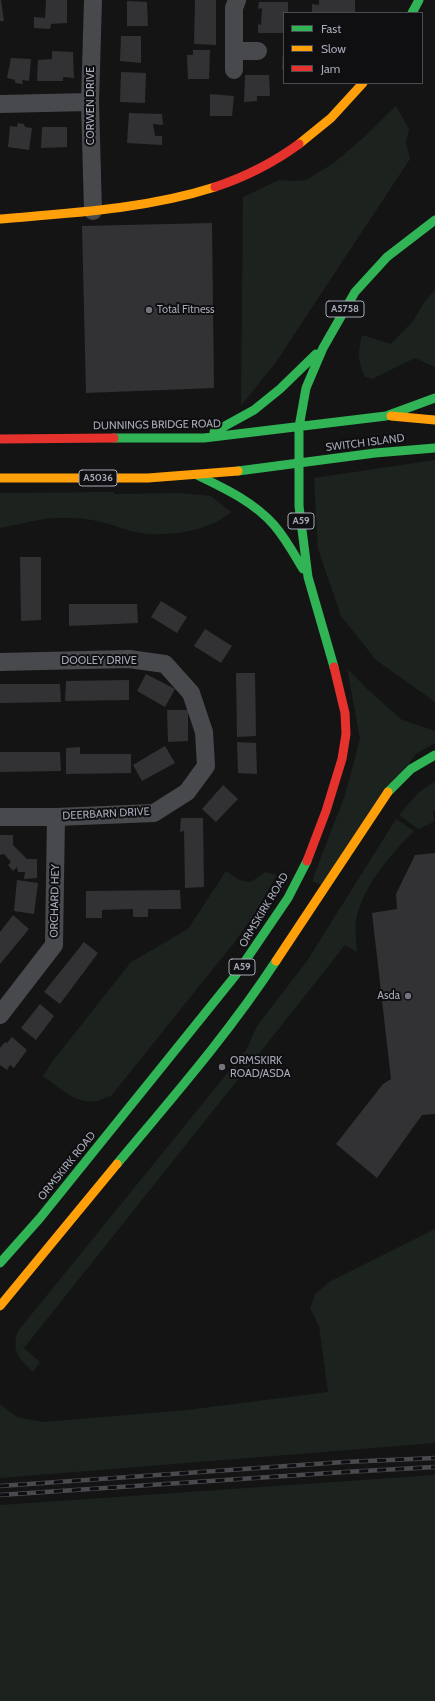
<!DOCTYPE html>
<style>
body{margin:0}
#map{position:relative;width:435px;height:1701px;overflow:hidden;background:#141414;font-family:Cabin,sans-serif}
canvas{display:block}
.legend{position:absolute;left:283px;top:12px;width:140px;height:72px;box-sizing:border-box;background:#0f0e10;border:1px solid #4b4c52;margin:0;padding:5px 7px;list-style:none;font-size:12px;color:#a5a9b6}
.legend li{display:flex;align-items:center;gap:8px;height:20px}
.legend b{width:20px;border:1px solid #4b4c52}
</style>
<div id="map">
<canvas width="435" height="1701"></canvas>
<ul class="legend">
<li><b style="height:5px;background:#30b455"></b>Fast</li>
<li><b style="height:5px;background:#ff9f0a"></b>Slow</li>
<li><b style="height:5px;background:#e5322d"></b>Jam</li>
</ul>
</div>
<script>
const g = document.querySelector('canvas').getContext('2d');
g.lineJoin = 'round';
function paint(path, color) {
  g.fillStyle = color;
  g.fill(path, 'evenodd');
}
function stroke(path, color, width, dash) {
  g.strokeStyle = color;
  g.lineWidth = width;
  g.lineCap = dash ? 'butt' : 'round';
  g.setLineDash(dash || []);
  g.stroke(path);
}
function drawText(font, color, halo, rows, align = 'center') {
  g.font = font + ' Cabin,sans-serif';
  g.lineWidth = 4;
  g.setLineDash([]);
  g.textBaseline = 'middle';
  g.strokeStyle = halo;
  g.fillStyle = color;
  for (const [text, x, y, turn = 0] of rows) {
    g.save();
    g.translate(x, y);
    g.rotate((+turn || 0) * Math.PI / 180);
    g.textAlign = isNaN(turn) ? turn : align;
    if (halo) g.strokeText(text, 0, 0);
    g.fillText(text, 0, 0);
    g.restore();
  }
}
paint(new Path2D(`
 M396,106L409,129L406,143L410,159L276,362L241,406L243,197L279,180L296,181L306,180L334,163L362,139Z
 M435,290V367L415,358L372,379L365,377C357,360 358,352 362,335L391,344L413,321L425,301Z
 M435,460V702L376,660L341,616L318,549L314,478Z
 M114,492V494L181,493L211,496L231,512C209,531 170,537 141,533C126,531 112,524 97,521C88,519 78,518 70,518C47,516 22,524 0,528V493Z
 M347,668L366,688L402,720L435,731V743L416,754L321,885L312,881L345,795L360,739Z
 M435,781V810L433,811L434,822L418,829L399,815L418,793Z
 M396,819L414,831C390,855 362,887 356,921C355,931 356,942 357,952L345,945L247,1069L237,1061L246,1050L257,1026L307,961Z
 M226,871L239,880L251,882L265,872L277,875L252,918L233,944L111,1096C106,1097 101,1100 96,1101C76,1105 59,1087 43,1076L52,1062L131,962L188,929Z
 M234,1065L243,1073L24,1348L40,1362L33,1372C19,1359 11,1350 18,1331Z
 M435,1229V1443L0,1478V1404L17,1417L43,1422L187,1410L328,1392L319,1326L310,1308L315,1294L329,1282Z
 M435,1475V1701H0V1505Z`), '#1c231e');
paint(new Path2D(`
 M0,0H1L4,21H0Z
 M46,0H67V23L51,24L50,29L34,28V17L45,18Z
 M195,0H216V45L194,44Z
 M319,0H355V13H312V4L319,5Z
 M127,1L147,2L148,26H127Z
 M259,2H288V13H284V33H258V24L261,25L262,8L258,9Z
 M121,36H141V63L120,61Z
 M193,50H210L209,79H188L187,55H193Z
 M283,50L284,69H282Z
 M52,51L73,52L74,78L63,77V81H37L38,60L52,59Z
 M11,58L31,59L29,81L22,80L23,84L15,83V80L7,78Z
 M121,72L146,73L145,103L120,102Z
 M245,75H269L270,96H257V101L244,102Z
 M210,94L234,96L232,116H210Z
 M129,113L162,114L163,125L153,124L155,136H162V145L127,143Z
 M18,123L24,124L25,127L32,128L29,150L8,147L10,126L17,127Z
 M42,127H67V147L41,148Z
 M212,223L214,388L86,393L82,226Z
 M20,557H41V620L21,621Z
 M161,601L187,617L177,633L151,617Z
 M69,604H137L138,623L69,626Z
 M205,629L232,646L221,663L194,646Z
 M236,673H255L256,736L237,737Z
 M146,674L175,689L165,707L137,691Z
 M129,680V700L65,701L66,681Z
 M0,684H60L61,702L0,703Z
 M167,710H188V741L168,742Z
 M237,742L256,743L257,774L238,773Z
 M165,746L175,763L142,781L133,765Z
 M80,747V754H131V773L66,774V748Z
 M0,752H60L61,771L0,772Z
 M223,785L238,799L216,822L202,809Z
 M181,818H203L204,887L185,888L184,831L180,832Z
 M0,835H13V845L27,859H37V878L24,879L25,872H18L17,867L13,871L8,865L11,862L4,854L0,855Z
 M435,853V1114L422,1115L377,1178L336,1144L383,1084L391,1079L372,913L397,909L396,894L415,855Z
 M17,880L38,883L34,914L14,911Z
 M180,890L181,909H148V917H133V909L102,910V918H86V891Z
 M13,915L29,929L0,964V932Z
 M84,942L98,953L60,1004L44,992Z
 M40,1004L54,1016L36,1040L21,1028Z
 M12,1037L27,1050L14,1068L10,1065L7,1070L0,1065V1048L5,1042L7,1043Z`), '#323234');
stroke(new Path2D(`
 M93,0L90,102L93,211
 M234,51H258
 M234,70V8L237,0
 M0,104L90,102
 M0,662L129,659L165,664L191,693L204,732L206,766L187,792L154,813L56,817H0
 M0,1015L54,945L56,817`), '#48494d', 18);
stroke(new Path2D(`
 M412,13L419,0
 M214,432L254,410L280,389L316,354
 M114,438H204L386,416L435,398
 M238,471L375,453L435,448
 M197,475C224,488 254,502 274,525C286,539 294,554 303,569
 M334,667L308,577L299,506V427L306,388L323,348L355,292L387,257L435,220
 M388,792L411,769L435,755
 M117,1164C172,1098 229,1033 276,961
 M0,1263L40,1218L235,976L288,898L307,861`), '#30b455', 9);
stroke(new Path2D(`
 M299,144L331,118L363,83
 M0,219C72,213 146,209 215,187
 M391,416L435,420
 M0,478H148L238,471
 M276,961L388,792
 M0,1306L117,1164`), '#ff9f0a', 9);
stroke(new Path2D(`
 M215,187C245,177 273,163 299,144
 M0,439L114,438
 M307,861L326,811L342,759L346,734L345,713L334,667`), '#e5322d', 9);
const rail = new Path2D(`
 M0,1486L344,1462L435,1458
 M0,1495L345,1472L435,1467`);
stroke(rail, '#484a4d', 4.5);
stroke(rail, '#0f0e10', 3, [9]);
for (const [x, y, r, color] of [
 [149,310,4,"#72757d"],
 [408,996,4,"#72757d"],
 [222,1067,4,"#72757d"]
]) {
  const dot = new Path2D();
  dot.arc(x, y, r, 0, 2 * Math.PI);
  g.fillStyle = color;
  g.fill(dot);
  stroke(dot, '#0f0e10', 1.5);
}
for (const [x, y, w] of [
 [345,309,38],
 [98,478,38],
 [301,521,26],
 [242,967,26]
]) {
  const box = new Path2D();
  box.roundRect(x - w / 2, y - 8, w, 16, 3);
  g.fillStyle = '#0f0e10';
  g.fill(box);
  stroke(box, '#a5a9b6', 1);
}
drawText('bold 10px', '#a5a9b6', null, [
 ["A5758",345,309],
 ["A5036",98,478],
 ["A59",301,521],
 ["A59",242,967]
]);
drawText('11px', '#a5a9b6', '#0f0e10', [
 ["CORWEN DRIVE",91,106,-90],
 ["DUNNINGS BRIDGE ROAD",157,425,-1],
 ["SWITCH ISLAND",365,443,-7],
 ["DOOLEY DRIVE",99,661],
 ["DEERBARN DRIVE",106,814,-3],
 ["ORCHARD HEY",55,901,-89],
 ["ORMSKIRK ROAD",264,910,-59],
 ["ORMSKIRK ROAD",67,1166,-51]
]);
drawText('11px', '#a5a9b6', '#0f0e10', [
 ["Total Fitness",157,310],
 ["Asda",400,996,"right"],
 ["ORMSKIRK",230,1061],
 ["ROAD/ASDA",230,1074]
], 'left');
</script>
